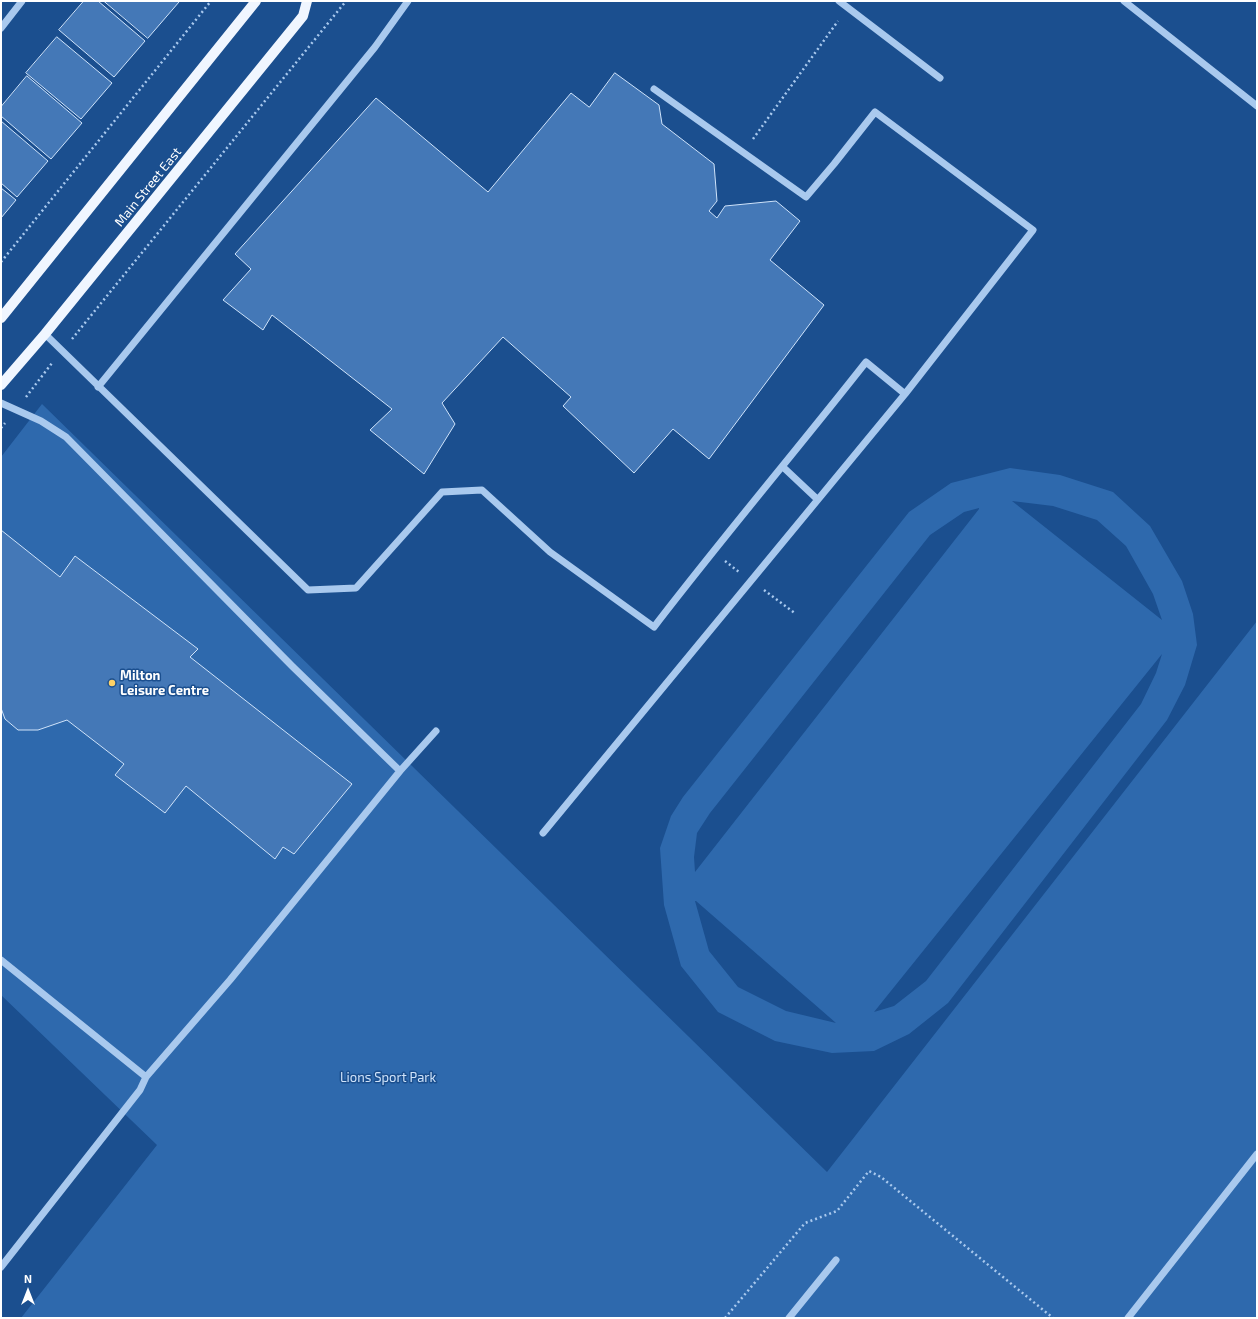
<!DOCTYPE html>
<style>
body{margin:0}
#map{position:relative;width:1258px;height:1319px;overflow:hidden;background:#1b4f8f;font-family:"Exo 2",sans-serif}
canvas{display:block}
.frame{position:absolute;inset:0;border:2px solid #fff;pointer-events:none}
.north{position:absolute;left:8px;top:1271px;width:40px;height:40px;-webkit-text-stroke:3px #1b4f8f;paint-order:stroke;rotate:0deg;font-size:11px;font-weight:700;line-height:16px;text-align:center;color:#fff}
.north::after{content:'';display:block;margin:auto;width:14px;height:18px;background:#fff;clip-path:polygon(50% 0,100% 100%,50% 72%,0 100%)}
</style>
<div id="map">
<canvas width="1258" height="1319"></canvas>
<div class="frame"></div>
<div class="north">N</div>
</div>
<script>
const g = document.querySelector('canvas').getContext('2d');
g.lineJoin = 'round';
function paint(path, color) {
  g.fillStyle = color;
  g.fill(path, 'evenodd');
}
function stroke(path, color, width, dash) {
  g.strokeStyle = color;
  g.lineWidth = width;
  g.lineCap = dash ? 'butt' : 'round';
  g.setLineDash(dash || []);
  g.stroke(path);
}
function drawText(font, color, halo, rows, align = 'center') {
  g.font = font + ' "Exo 2",sans-serif';
  g.lineWidth = 3;
  g.setLineDash([]);
  g.textBaseline = 'middle';
  g.strokeStyle = halo;
  g.fillStyle = color;
  for (const [text, x, y, turn = 0] of rows) {
    g.save();
    g.translate(x, y);
    g.rotate((+turn || 0) * Math.PI / 180);
    g.textAlign = isNaN(turn) ? turn : align;
    if (halo) g.strokeText(text, 0, 0);
    g.fillText(text, 0, 0);
    g.restore();
  }
}
paint(new Path2D(`
 M42,404L827,1172L1257,621V1318H21L157,1145L1,995V457Z
 M1010,468L1060,475L1113,492L1150,526L1182,581L1193,614L1197,645L1185,685L1167,720L948,1003L909,1034L874,1051L832,1053L775,1041L718,1012L681,966L664,905L660,848L671,816L683,797L909,512L951,483ZM1012,501L1053,506L1097,520L1126,546L1153,594L1162,620ZM979,508V509L695,872L694,857L697,833L710,813L930,535L964,512ZM1162,654L1156,673L1141,704L926,981L894,1006L874,1012ZM695,901H696L836,1023L786,1011L738,987L709,951Z`), '#2e69ad');
const building = new Path2D(`
 M84,1H98L145,41L114,77L59,30Z
 M104,1H178L179,2L148,38Z
 M57,37L112,83L81,119L26,73Z
 M615,73L659,105L662,124L714,164L717,201L709,211L717,218L725,206L776,201L800,221L770,260L824,305L709,459L673,429L634,473L563,406L571,397L503,337L442,403L455,424L424,474L370,430L392,409L272,315L263,330L223,300L251,269L235,254L376,98L488,192L571,93L589,107Z
 M27,76L82,123L51,159L1,116V107Z
 M1,121L48,161L17,197L1,183Z
 M1,188L16,200L1,218Z
 M1,530L60,577L75,556L198,649L190,657L352,784L294,854L283,847L275,859L186,786L165,813L115,775L124,764L67,720L38,730H18L5,719L1,708Z`);
paint(building, '#4478b7');
stroke(building, '#cfe3fa', 1);
stroke(new Path2D(`
 M753,139L838,21
 M1,262L211,1
 M72,339L346,1
 M26,397L52,363
 M1,428L5,423
 M725,561L739,572
 M764,590L796,614
 M725,1318L805,1223L837,1211L869,1171L881,1177L1053,1318`), '#a9c9ee', 2.5, [2, 3]);
stroke(new Path2D(`
 M839,1L940,78
 M1124,1L1257,106
 M1,28L22,1
 M45,334L308,590L356,588L442,492L482,490L550,552L654,627C723,537 796,451 866,362L905,394
 M98,387L375,47L408,1
 M1,403L41,421L66,437L292,666L400,771
 M783,467L817,499
 M543,833L905,394L1033,230L875,112L834,164L806,197L654,89
 M1,960L146,1077
 M1,1267L140,1090L146,1077L230,980L400,771L436,731
 M789,1318L836,1260
 M1128,1318L1257,1154`), '#a9c9ee', 7);
stroke(new Path2D(`
 M1,318L256,1
 M1,385L45,334L303,16L307,1`), '#f0f6ff', 10);
for (const [x, y, r, color] of [
 [112,683,4,"#ffd166"]
]) {
  const dot = new Path2D();
  dot.arc(x, y, r, 0, 2 * Math.PI);
  g.fillStyle = color;
  g.fill(dot);
  stroke(dot, '#1b4f8f', 1.5);
}
drawText('13px', '#fff', '#1b4f8f', [
 ["Main Street East",148,187,-51]
]);
drawText('bold 13px', '#fff', '#1b4f8f', [
 ["Milton",120,676],
 ["Leisure Centre",120,691]
], 'left');
drawText('13px', '#cfe3fa', '#1b4f8f', [
 ["Lions Sport Park",388,1078]
]);
</script>
